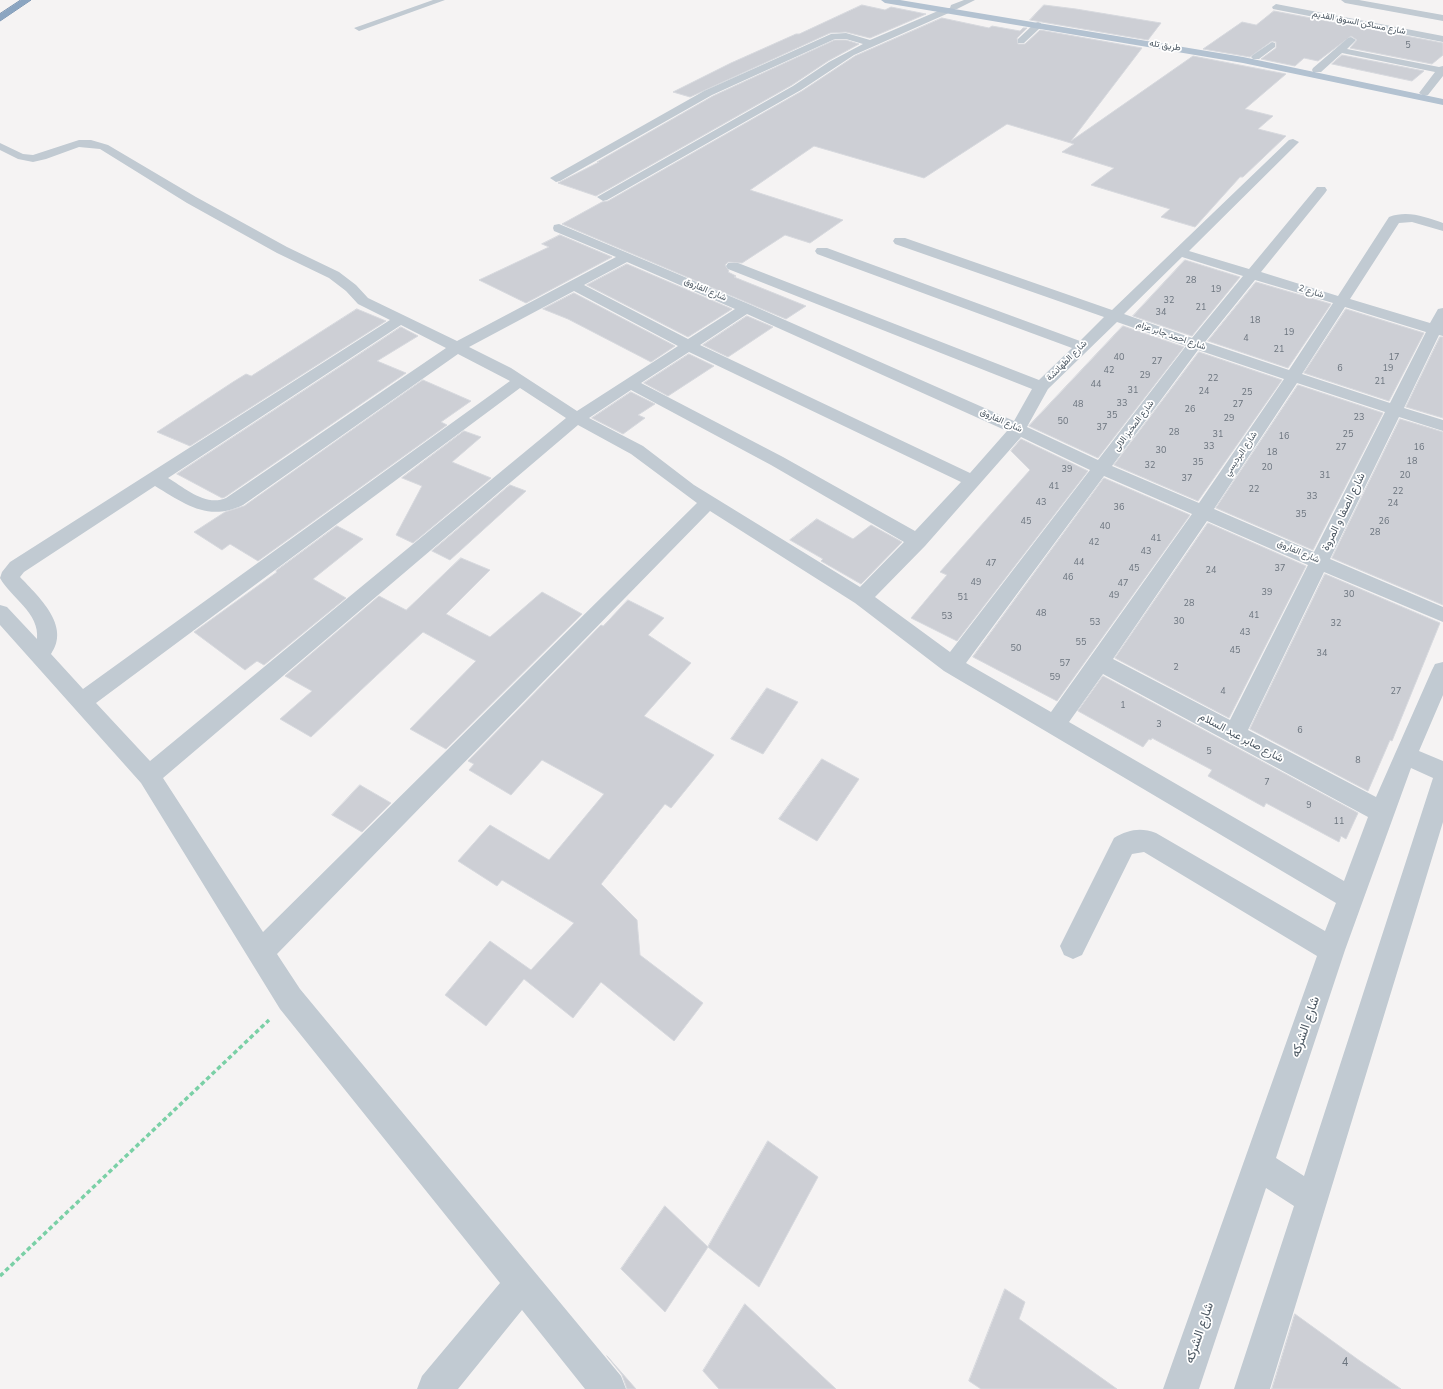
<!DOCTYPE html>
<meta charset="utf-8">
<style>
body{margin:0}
canvas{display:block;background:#f5f3f3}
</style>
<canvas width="1443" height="1389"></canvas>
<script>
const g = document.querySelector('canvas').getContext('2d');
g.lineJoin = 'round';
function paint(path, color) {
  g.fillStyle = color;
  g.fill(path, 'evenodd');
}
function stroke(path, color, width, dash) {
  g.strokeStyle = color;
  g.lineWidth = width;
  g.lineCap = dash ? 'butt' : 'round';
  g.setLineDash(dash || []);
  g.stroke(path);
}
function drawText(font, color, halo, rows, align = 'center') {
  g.font = font + ' "Nunito Sans",Vazirmatn,sans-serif';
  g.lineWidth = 3.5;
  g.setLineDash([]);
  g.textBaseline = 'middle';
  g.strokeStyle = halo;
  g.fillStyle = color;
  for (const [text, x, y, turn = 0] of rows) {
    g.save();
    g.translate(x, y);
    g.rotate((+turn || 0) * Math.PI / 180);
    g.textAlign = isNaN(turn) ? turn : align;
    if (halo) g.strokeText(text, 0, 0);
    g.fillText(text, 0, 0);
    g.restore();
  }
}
const building = new Path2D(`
 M862,5L885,10L891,7L926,14L870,38L846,32L830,33L690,97L673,92L731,63L796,34H799Z
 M1044,5L1076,9L1161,23L1148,40L1030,20Z
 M1274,11L1443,43V55L1432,64L1350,48L1357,40L1351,36L1318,61L1304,58L1295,66L1261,59L1276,48V42L1272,41L1250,57L1203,49L1242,22L1256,25Z
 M942,18L989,28L992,26L1020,31L1023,28H1027L1017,38L1018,44H1025L1040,30L1142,48L1071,141L1193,56L1286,74L1245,109L1273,116L1258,129L1286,136L1243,177H1240L1195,227L1161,217L1170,209L1091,185L1114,168L1062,152L1074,144L1007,124L924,178L814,146L750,190L843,220L810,243L785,235L742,263L728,262L725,265L729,271L728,272L736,276L734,277L806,306L786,319L562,224L602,202L608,201L802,91L855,56Z
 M835,40H846L859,44L828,61L792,85L596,196L558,183L599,162H597L713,96Z
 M1342,55L1424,71L1412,81L1332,64Z
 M560,235L612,257L526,303L479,280L549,247L542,244Z
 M1185,260L1240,277L1192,336L1133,316Z
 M627,264L732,309L688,337L587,285Z
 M1256,282L1331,304L1288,368L1208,341Z
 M574,293L675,346L651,362L568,319L543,309Z
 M357,309L386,321L190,446L157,432L233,382L246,374L251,376Z
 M1346,309L1424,333L1389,401L1304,373Z
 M747,316L773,327L728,357L703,345Z
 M1123,326L1184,347L1098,458L1029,426Z
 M401,327L418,336L377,361L406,373L225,497L222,498L177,474Z
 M1440,337H1443V418L1406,407Z
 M1199,352L1282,380L1198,501L1114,465Z
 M689,354L714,366L668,396L644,383Z
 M423,380L471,401L441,422L447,425L258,561L230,544L222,550L194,532L225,512L244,506Z
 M1298,385L1383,413L1313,550L1216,508Z
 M631,392L655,404L638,415L645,418L623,434L592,418Z
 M1400,419L1443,432V605L1332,558Z
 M464,431L481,437L452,462L491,478L413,543L396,535L422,486L402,478Z
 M1021,439L1088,471L957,641L911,618L947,575L940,572L1030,470L1011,451Z
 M1104,478L1190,515L1057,701L973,657Z
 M510,485L526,491L450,560L432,551Z
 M817,519L853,539L871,525L902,542L861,584L821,561L823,559L790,540Z
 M1208,523L1306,566L1229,718L1115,658Z
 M337,526L363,539L313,579L346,598L264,665L257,661L245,670L194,632L277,572L276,571Z
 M461,558L490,570L446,614L490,637L542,592L582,614L446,749L410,729L476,661L423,632L311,737L280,719L312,691L285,676L379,596L406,610Z
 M1325,574L1440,623L1392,741L1390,740L1368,791L1250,729Z
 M628,600L664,618L648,635L691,663L644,716L714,755L671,808L665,804L601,884L637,920L640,955L703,1003L674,1041L601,982L573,1018L524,979L486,1026L445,995L490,941L531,970L574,923L502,880L497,886L458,861L490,825L549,860L604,794L542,760L511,795L469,770L474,764L468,761L601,625L603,626Z
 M1103,676L1358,813L1346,839L1341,836L1339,842L1266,803L1264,807L1208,776L1212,770L1152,738L1151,740L1149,739L1143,747L1078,711Z
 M767,688L798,702L763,754L731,739Z
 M822,759L859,779L817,841L779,819Z
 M360,785L391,803L362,832L332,815Z
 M768,1141L818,1177L759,1287L708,1247Z
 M665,1206L708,1247L665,1312L621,1269Z
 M1005,1289L1025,1302L1019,1319L1117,1389H981L969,1381Z
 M745,1304L836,1389H719L703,1371Z
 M1295,1314L1360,1361L1401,1389H1272Z
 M607,1356L636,1389H627L622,1375Z`);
paint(building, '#cdcfd5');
stroke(building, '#d7d9de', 1);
const highway = new Path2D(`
 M21,0H31L0,21V14Z`);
stroke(highway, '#7690ad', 1);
stroke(new Path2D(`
 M0,1276L269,1020`), '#7ad0a6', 3.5, [4.5, 3]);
paint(new Path2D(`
 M433,0H445L362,30L359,31L354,28Z
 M964,0H975L957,9H952L951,12L854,55L801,90L607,200L603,201L597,197L793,86L829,62L863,44L846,39H835L712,95L560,181L556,182L550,178L704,91L831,34L846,33L870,40L945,8H950L951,5Z
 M1341,0H1359L1443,15V21L1345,3Z
 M1276,4L1443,36V42L1273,9L1272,7Z
 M1038,22L1041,23V27L1024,43H1018V39L1035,23Z
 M1351,37L1356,40L1347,49L1439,67L1443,66V76L1428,95L1424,96L1419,93L1435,72L1342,53L1321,72H1313L1312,70L1313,68L1348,38Z
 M1272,42L1275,43V47L1259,59H1253L1251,57L1253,55Z
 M1293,139L1299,142L1297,144L1189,251L1249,269L1317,187H1325L1327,190L1325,193L1261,272L1338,296L1389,217C1408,210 1425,217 1443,223V231L1412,222L1399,223L1350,299L1430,323L1438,309L1443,308V336L1439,335L1404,408L1443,420V431L1399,417L1330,559L1443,607V622L1324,572L1248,730L1376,797L1432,670L1435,664L1443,662V695L1419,751L1443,761V822L1270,1389H1234L1294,1206L1266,1188L1199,1389H1163L1317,956L1144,852L1132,854L1082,955L1073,959L1064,955L1060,946L1114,838C1128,830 1140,827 1156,833L1325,931L1336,903L944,671L855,603L710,511L277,954L300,989L621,1376L626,1389H585L522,1310L458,1389H417L422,1376L500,1283L280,1009L141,783L0,625V605L7,607L37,639C40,613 11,598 0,578L2,572L10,562L390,320L358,304L346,291L329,278L277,253L187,203L100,149L79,147L46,159L33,162L18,159L0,150V143L23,154L33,155L79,140H91L108,145L196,197L287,247L339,272L356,285L368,298L457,341L616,257L554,231L553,228L554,225L559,224L751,305L1014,421L1032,389L728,269L726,266L728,263H738L1039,380L1072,348L817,254L815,251L817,248H827L1080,341L1104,317L895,244L893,241L895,238H905L1112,310L1289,140ZM1182,257L1243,276L1192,338L1124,314ZM627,262L735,309L688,339L584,285ZM1255,280L1333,303L1289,370L1205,342ZM574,291L678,346L577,411L511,368L469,347ZM1345,307L1426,332L1390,403L1302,374ZM747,314L1007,431L970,473L700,345ZM1117,322L1186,346L1098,460L1027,427L1048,389ZM401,325L446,348L226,498C206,507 185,488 168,478ZM1198,350L1284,379L1199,503L1112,466ZM689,352L961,482L915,531L783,457L641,383ZM458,354L510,381L83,689L51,654C71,626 39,597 20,577L24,572L155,486C185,504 208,522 243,505ZM1297,383L1385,412L1314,552L1214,509ZM520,388L566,418L150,761L96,703ZM631,390L771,465L904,542L860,587L694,485L643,446L589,418ZM578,425L631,454L697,503L263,932L163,778ZM1021,437L1090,470L950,652L875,597L925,546ZM1104,476L1192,514L1051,712L966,663ZM1207,521L1308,565L1230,720L1113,659ZM1103,674L1368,817L1344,881L1069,722ZM1411,768L1433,778L1304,1176L1276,1158L1345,950Z`), '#c1cad2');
paint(new Path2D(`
 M881,0H900L1243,57L1443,99V105L1243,63L885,3Z`), '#b3c2d1');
paint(highway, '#8ba5c1');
drawText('9px', '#4a5661', '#fff', [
 ["شارع مساكن السوق القديم",1359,23,11],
 ["طريق تله",1165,46,9],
 ["شارع الفاروق",705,290,23],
 ["شارع 2",1311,292,17],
 ["شارع احمد جابر عزام",1171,336,19],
 ["شارع الطهانشة",1067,361,-45],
 ["شارع الفاروق",1001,421,24],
 ["شارع المخبز الالى",1134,426,-53],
 ["شارع البرديسي",1241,454,-56],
 ["شارع الفاروق",1298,552,23]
]);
drawText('9px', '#6b747e', null, [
 ["5",1408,46],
 ["28",1191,281],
 ["19",1216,290],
 ["32",1169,301],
 ["21",1201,308],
 ["34",1161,313],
 ["18",1255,321],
 ["19",1289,333],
 ["4",1246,339],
 ["21",1279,350],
 ["40",1119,358],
 ["17",1394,358],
 ["27",1157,362],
 ["6",1340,369],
 ["19",1388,369],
 ["42",1109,371],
 ["29",1145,376],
 ["22",1213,379],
 ["21",1380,382],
 ["44",1096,385],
 ["31",1133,391],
 ["24",1204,392],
 ["25",1247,393],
 ["33",1122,404],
 ["48",1078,405],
 ["27",1238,405],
 ["26",1190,410],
 ["35",1112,416],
 ["23",1359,418],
 ["29",1229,419],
 ["50",1063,422],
 ["37",1102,428],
 ["28",1174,433],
 ["31",1218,435],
 ["25",1348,435],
 ["16",1284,437],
 ["33",1209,447],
 ["27",1341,448],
 ["16",1419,448],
 ["30",1161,451],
 ["18",1272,453],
 ["18",1412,462],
 ["35",1198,463],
 ["32",1150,466],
 ["20",1267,468],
 ["39",1067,470],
 ["31",1325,476],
 ["20",1405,476],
 ["37",1187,479],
 ["41",1054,487],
 ["22",1254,490],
 ["22",1398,492],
 ["33",1312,497],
 ["43",1041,503],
 ["24",1393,504],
 ["36",1119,508],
 ["35",1301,515],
 ["45",1026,522],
 ["26",1384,522],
 ["40",1105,527],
 ["28",1375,533],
 ["41",1156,539],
 ["42",1094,543],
 ["43",1146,552],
 ["44",1079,563],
 ["47",991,564],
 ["45",1134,569],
 ["37",1280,569],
 ["24",1211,571],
 ["46",1068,578],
 ["49",976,583],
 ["47",1123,584],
 ["39",1267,593],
 ["30",1349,595],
 ["49",1114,596],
 ["51",963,598],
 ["28",1189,604],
 ["48",1041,614],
 ["41",1254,616],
 ["53",947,617],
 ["30",1179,622],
 ["53",1095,623],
 ["32",1336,624],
 ["43",1245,633],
 ["55",1081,643],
 ["50",1016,649],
 ["45",1235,651],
 ["34",1322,654],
 ["57",1065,664],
 ["2",1176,668],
 ["59",1055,678],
 ["4",1223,692],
 ["27",1396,692],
 ["1",1123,706],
 ["3",1159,725],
 ["6",1300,731],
 ["5",1209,752],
 ["8",1358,761],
 ["7",1267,783],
 ["9",1309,806],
 ["11",1339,822]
]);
drawText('11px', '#4a5661', '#fff', [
 ["شارع الصفا و المروة",1344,512,-64],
 ["شارع صابر عبد السلام",1241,738,28]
]);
drawText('11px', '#6b747e', null, [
 ["4",1345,1363]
]);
drawText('13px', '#4a5661', '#fff', [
 ["شارع الشركه",1306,1027,-71],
 ["شارع الشركه",1200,1333,-71]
]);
</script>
